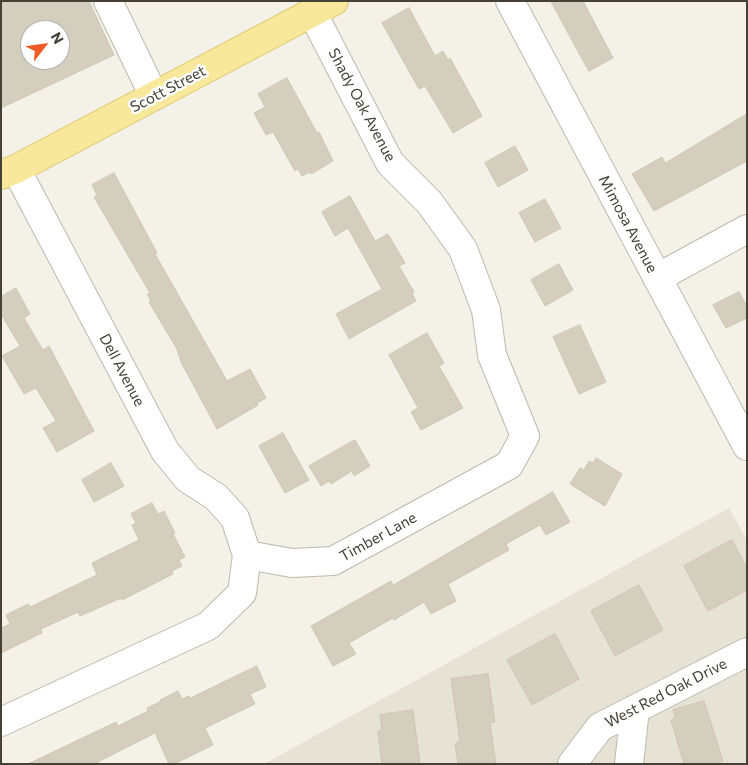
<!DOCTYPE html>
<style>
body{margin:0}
#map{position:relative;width:748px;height:765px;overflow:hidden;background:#f3f1e8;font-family:Commissioner,sans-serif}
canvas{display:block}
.frame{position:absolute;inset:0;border:2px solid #464137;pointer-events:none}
.north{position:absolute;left:20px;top:20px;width:50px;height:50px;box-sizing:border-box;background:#fff;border:1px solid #b5b3af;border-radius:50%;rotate:60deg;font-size:14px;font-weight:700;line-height:20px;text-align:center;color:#464137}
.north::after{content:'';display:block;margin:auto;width:18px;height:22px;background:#ee5924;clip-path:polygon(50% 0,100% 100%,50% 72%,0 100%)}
</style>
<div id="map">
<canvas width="748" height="765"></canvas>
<div class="frame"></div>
<div class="north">N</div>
</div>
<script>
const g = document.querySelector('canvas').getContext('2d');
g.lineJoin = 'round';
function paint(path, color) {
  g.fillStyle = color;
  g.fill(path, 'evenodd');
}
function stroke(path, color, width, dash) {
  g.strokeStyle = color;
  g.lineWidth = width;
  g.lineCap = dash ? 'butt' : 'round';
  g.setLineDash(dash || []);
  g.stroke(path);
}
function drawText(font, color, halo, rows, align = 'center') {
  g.font = font + ' Commissioner,sans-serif';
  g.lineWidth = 5;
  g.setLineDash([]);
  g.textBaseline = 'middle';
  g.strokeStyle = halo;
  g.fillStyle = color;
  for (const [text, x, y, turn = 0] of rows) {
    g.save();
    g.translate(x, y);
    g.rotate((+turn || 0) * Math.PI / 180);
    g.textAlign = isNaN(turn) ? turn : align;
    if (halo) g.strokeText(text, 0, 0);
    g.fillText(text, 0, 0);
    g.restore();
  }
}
paint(new Path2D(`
 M729,508L747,540V764H264Z`), '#e6e3d6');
const building = new Path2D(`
 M1,1H89L114,55L1,108ZM30,30H60V60H30Z
 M551,1H583L613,58L589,71Z
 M409,8L435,56L443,51L448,60L450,58L482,116L453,133L425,86L419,89L382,23Z
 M287,78L317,133L319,132L333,161L311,174L310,172L302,176L298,169L295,171L273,132L266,135L254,113L265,107L258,94Z
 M747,114V161L654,211L632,174L662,157L665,163Z
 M515,146L528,170L498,187L485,163Z
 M114,173L157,253L155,254L227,381L250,369L266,398L257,403L258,405L217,429L181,362L177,349L149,302L151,301L147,294L150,293L94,197L97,195L92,185Z
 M350,196L375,241L388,234L405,263L399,266L414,292L412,293L416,301L349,339L336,314L382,289L348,228L335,236L322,212Z
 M545,199L561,228L535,242L519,213Z
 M559,264L573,290L545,306L531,280Z
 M16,288L30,314L24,318L43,350L49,346L94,431L57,452L43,428L56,421L36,388L24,394L2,356L20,346L1,314V297Z
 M739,292L747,306V318L726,328L713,305Z
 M580,325L606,382L579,394L553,337Z
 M427,333L444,363L439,366L463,408L421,430L411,412L418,408L389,355Z
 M283,433L309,480L285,493L259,446Z
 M355,440L370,466L354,476L352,471L331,484L329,481L321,486L309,466Z
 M596,458L622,474L605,506L570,484L580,468L584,470L589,461L593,463Z
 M111,463L124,486L94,502L82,480Z
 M553,492L570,522L546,535L540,525L506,544L509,550L448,584L456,601L431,614L424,602L394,620L393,618L349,643L356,654L333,666L311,626L391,581L393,585Z
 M152,503L158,514L164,511L175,533L173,534L185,557L179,560L182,566L172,571L173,574L122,600L121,598L80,616L78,612L41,629L42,633L1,653V628L10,624L6,615L28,604L30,607L97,575L92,563L139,540L132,525L136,523L131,514Z
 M732,540L747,568V590L708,611L684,566Z
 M639,585L663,630L615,656L591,611Z
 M555,634L579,679L532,705L507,660Z
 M257,666L266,687L250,694L255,704L205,728L213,745L174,764H169L155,733L94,764H28L116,722L118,726L148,711L147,708L160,702V700L178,691L182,699L189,696L190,698Z
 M488,674L495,722L490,723L496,764H458L455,744L460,741L451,679Z
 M704,701L723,761L712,764H684L671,720L675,717L673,710Z
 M413,710L420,764H382L378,731L382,730L380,715Z`);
paint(building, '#d4cebe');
stroke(building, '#cec6b1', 1);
const minor = new Path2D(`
 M108,1L154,96
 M510,1L747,446
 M657,278L747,229
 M247,555L292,563L333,561L509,465L525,436L492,355L486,310L463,249L429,202L390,163L312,12
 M1,722L208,626L242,593L247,555L235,518L216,497L188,479L165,451L16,169
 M572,764L600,727L747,652
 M629,764L635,709`);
const major = new Path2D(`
 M1,175L16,169L334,1`);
stroke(minor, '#beb9ab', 30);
stroke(major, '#ddc86b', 30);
stroke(minor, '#fff', 28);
stroke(major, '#f8e89b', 28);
drawText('15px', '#464137', '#fff', [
 ["Scott Street",168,89,-28],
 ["Shady Oak Avenue",362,105,62],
 ["Mimosa Avenue",628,224,62],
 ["Dell Avenue",122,370,62],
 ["Timber Lane",378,537,-29],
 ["West Red Oak Drive",666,693,-27]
]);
</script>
